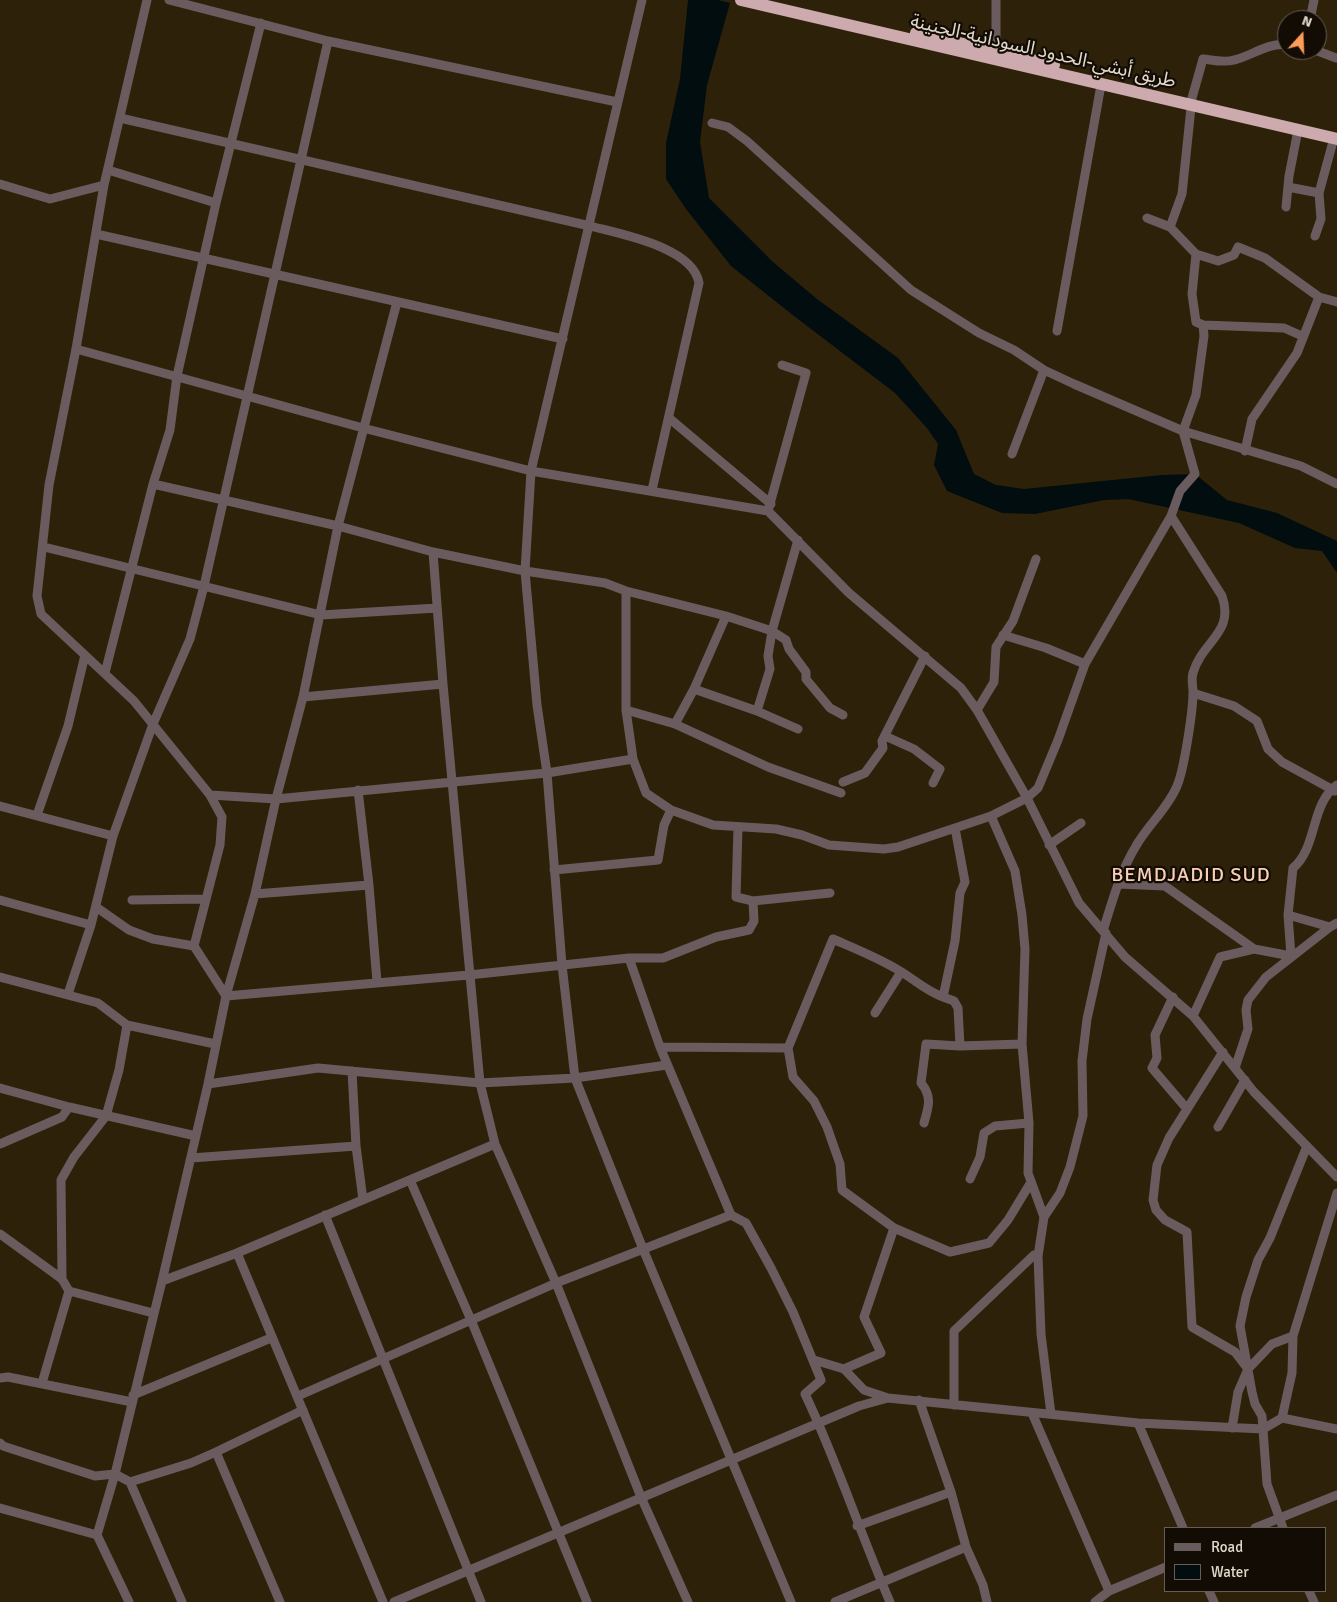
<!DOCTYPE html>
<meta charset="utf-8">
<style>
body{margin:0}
#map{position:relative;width:1337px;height:1602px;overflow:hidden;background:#2e210a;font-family:Signika,sans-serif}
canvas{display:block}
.legend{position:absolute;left:1164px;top:1527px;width:162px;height:65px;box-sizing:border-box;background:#120c04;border:1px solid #655e54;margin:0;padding:6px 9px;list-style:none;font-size:15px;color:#e1d9cb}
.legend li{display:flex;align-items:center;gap:10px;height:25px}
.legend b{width:25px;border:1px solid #655e54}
.north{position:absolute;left:1277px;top:10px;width:50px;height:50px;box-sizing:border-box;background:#120c04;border:1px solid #655e54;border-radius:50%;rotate:20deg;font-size:14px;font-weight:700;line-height:20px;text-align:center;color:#e1d9cb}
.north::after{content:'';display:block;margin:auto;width:18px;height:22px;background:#fd9c56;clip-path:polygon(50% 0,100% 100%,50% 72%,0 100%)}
</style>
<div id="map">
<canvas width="1337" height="1602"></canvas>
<ul class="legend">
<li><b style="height:6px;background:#6a5c5e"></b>Road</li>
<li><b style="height:14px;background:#020d0f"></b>Water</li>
</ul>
<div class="north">N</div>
</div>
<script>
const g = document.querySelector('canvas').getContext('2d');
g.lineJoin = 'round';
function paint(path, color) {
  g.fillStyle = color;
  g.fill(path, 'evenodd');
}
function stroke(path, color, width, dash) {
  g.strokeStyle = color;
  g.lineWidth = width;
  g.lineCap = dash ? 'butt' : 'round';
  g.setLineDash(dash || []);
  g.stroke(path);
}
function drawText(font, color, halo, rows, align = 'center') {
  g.font = font + ' Signika,"Noto Sans Arabic",sans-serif';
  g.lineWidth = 4.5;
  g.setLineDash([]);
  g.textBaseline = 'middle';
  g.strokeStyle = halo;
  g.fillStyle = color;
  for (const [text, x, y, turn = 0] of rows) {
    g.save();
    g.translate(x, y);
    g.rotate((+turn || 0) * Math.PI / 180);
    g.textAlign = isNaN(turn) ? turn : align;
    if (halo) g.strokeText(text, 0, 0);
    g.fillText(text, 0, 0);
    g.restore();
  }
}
paint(new Path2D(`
 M688,0H718L730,3L707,85L700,142L709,198L773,262L817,299L898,358L956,430L974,474L996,485L1024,489L1162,475L1195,474L1227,500L1277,513L1337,541V573L1322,551L1295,548L1239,523L1128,499L1104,500L1035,514L1002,513L947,491L934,465L938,444L927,428L895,393L794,316L731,266L686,209L666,179V143L680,79Z`), '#020d0f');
stroke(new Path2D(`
 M147,0L104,185L76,349L49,485L37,596L41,614L134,701L210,795L222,817L220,845L194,946
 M169,0L328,41L617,102
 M642,0L531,471L525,571L537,705L547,773L562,965L575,1078L643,1249L791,1602
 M1311,15L1314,0
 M1287,45C1268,42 1252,56 1234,60C1224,63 1213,60 1203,59L1192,98L1182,194L1170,227L1196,254L1192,294L1196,322L1203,325L1284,328L1302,336
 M1315,50L1336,58
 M996,51V0
 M120,118L590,226C620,234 693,247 699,283L652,490
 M712,123L728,127L747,141L911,290L979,333L1014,350L1044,370L1074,384L1183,431L1301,466L1337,484
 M108,170L216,203
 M0,184L50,199L104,185
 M1288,187L1319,193
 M1286,207L1289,176L1298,130
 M1147,218L1170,227
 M96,234L563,339
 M1315,236L1321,219L1319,193L1334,138
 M1196,254L1218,261L1234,255L1238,247L1265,258L1319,297L1337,302
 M1057,331L1101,85
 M76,349L363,428L531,471L768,511L849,593L961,688L977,710L1027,798L1079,903L1125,957L1193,1016L1254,1092L1337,1177
 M669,418L771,504
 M1245,451L1252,419L1297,353L1319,297
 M1012,454L1044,370
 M153,484L338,526L433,552L525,571L605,583L626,591L726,616L772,631L786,640L789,649L806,672V679L830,708L843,715
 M768,511L806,373L782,365
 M44,547L321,615L437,608
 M433,552L443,684L480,1083L495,1144L556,1283L641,1497L688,1602
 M626,591V710L633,759L646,793L671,810L713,825L776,829L802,835L829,845L884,849L898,847L991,816L1027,798L1038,788L1058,740L1085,664L1171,516L1180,491L1195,474L1183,431L1196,395L1204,336L1203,325
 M726,616L694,689L757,711L798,729
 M1003,635L1046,648L1085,664
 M105,673L153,484L170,430L177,376L216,203L261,23
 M1193,693L1234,706L1257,721L1268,749L1282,762L1335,791
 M303,697L443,684
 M626,710L675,724L768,767L841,793
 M977,710L994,682L996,647L1013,621L1036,559
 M757,711L770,669L768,656L772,631L798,540
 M675,724L694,689
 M885,736L914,749L940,769L933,783
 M843,782L865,773L883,748L882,741L925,656
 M358,790L369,885L377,982
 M210,795L276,799L547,773L633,759
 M0,806L113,836L153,724L190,639L204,586L328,41
 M37,815L68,726L85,655
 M991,816L1015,871L1022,915L1025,949L1022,1044L1029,1123L1028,1173L1044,1217L1038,1256L1041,1334L1051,1414
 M738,827L736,897L753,901L830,893
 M955,828L965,882L960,893L955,941L943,997L954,1001L958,1008L960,1046L1022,1044
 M1049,845L1081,823
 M554,870L658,860L664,825L671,810
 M1118,884L1165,886L1254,949
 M255,894L369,885
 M0,900L91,925
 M132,900L204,899
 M96,907L129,930L153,939L194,946L226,996L469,975L629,958L660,1047L731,1215L746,1223L771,1268L793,1312L821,1380L805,1394C837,1461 860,1533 890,1602
 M1288,915L1330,927L1337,923
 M1103,931C1112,902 1120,872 1136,846C1148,825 1168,808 1177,786C1184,770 1193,711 1193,692C1193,686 1191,679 1193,673C1202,641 1235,633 1222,596L1171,516
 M629,958H663L716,937L749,930L754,921L753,901
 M0,977L98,1003L127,1025L215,1044
 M68,994L91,925L113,836
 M1173,997L1155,1035L1157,1058L1152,1068L1187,1109
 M875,1013L901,972
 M1193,1016L1220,957L1254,949L1291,956L1288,915L1293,868C1318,847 1310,804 1337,785
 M660,1047L788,1048
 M1223,1052L1169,1138L1157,1165L1153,1200L1156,1210L1165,1220L1187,1232L1192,1327L1235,1352L1248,1369L1238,1392L1232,1428
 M1235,1068L1248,1029L1246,1010L1248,1000L1266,977L1330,927
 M352,1071L356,1146
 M208,1084L318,1068L480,1083L575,1078L667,1065
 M0,1088L69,1107L196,1136
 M924,1123C928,1108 933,1097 921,1083L926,1044L960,1046
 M1218,1127L1245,1080
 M0,1144L62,1117L69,1107
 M191,1158L356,1146L363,1200
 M970,1179L980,1157L984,1133L995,1126L1029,1123
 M410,1180L471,1320L587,1602
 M325,1215L481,1602
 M1044,1217L1060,1193L1070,1167L1083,1116L1082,1061L1087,1019L1106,933
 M894,1228L950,1252L989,1243L1008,1220L1031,1182
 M0,1234L62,1279L69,1291L153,1313
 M237,1253L383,1602
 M62,1279L61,1180L74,1157L106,1116L119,1070L127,1025
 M162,1281L237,1253L495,1144
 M814,1360L844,1369L864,1390L888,1398L1138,1423L1263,1429L1282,1418L1292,1373L1293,1336L1337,1193
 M844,1369L881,1353L864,1317L894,1228L842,1190L840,1164L827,1127L814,1101L793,1077L788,1048L833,939C856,949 879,958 900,971C915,980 926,991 943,997
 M1248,1369L1272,1344L1293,1336
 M0,1378L8,1377L132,1402
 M42,1383L69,1291
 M133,1395L271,1338
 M298,1396L556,1283L731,1215
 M919,1400L951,1492L966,1547L983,1585L987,1602
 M954,1405V1331L1034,1255L1038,1256
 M1032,1413L1109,1591
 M1282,1418L1337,1429
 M1138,1423L1183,1528
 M0,1443L3,1446L95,1476L115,1474L130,1482L191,1463L216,1452L280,1602
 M216,1452L303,1410
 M130,1482L182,1602
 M0,1508L97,1535
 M857,1526L951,1492
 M1255,1528L1337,1495
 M1283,1528L1267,1484L1262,1416L1255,1404L1252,1392L1240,1326L1246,1297L1258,1260L1270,1238L1307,1146
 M1209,1591L1214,1602
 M1309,1591L1314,1602
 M129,1602L97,1535L115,1474L162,1281L208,1084L226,996L255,894L276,799L303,697L338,526L397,302
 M394,1602L859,1406L888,1398
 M835,1602L966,1547
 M1095,1602L1109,1591L1166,1567`), '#6a5c5e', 9);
stroke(new Path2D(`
 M741,0L1337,139
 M916,33L1054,65`), '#cdaaae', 12);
drawText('19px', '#e1d9cb', '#120c04', [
 ["طريق أبشي-الحدود السودانية-الجنينة",1043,52,13]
]);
g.letterSpacing = '1px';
drawText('20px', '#f9cfb4', '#120c04', [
 ["BEMDJADID SUD",1191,876]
]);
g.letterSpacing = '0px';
</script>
